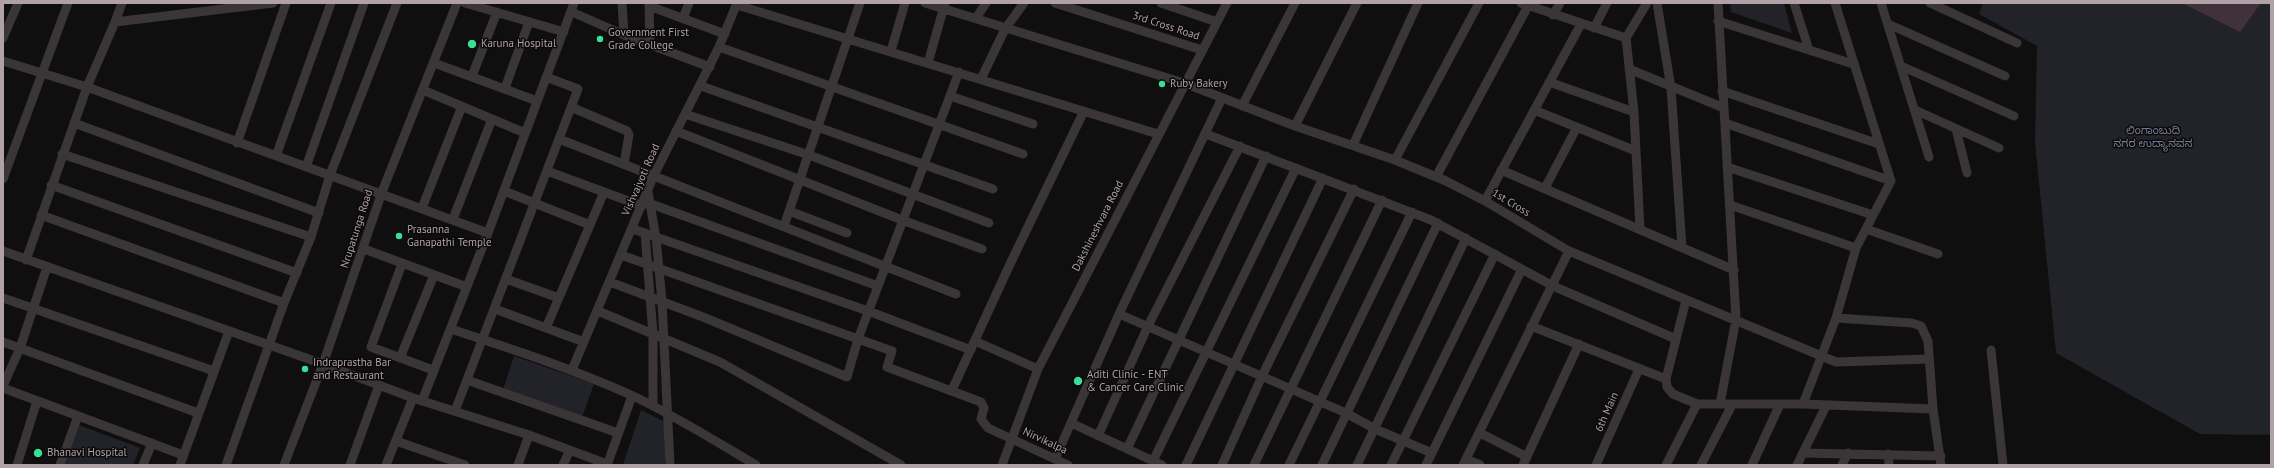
<!DOCTYPE html>
<meta charset="utf-8">
<style>
body{margin:0}
#map{position:relative;width:2274px;height:468px;overflow:hidden;background:#100f0f;font-family:"PT Sans",sans-serif}
canvas{display:block}
.frame{position:absolute;inset:0;border:4px solid #b0a1a7;pointer-events:none}
</style>
<div id="map">
<canvas width="2274" height="468"></canvas>
<div class="frame"></div>
</div>
<script>
const g = document.querySelector('canvas').getContext('2d');
g.lineJoin = 'round';
function paint(path, color) {
  g.fillStyle = color;
  g.fill(path, 'evenodd');
}
function stroke(path, color, width, dash) {
  g.strokeStyle = color;
  g.lineWidth = width;
  g.lineCap = dash ? 'butt' : 'round';
  g.setLineDash(dash || []);
  g.stroke(path);
}
function drawText(font, color, halo, rows, align = 'center') {
  g.font = font + ' "PT Sans","Noto Sans Kannada",sans-serif';
  g.lineWidth = 3;
  g.setLineDash([]);
  g.textBaseline = 'middle';
  g.strokeStyle = halo;
  g.fillStyle = color;
  for (const [text, x, y, turn = 0] of rows) {
    g.save();
    g.translate(x, y);
    g.rotate((+turn || 0) * Math.PI / 180);
    g.textAlign = isNaN(turn) ? turn : align;
    if (halo) g.strokeText(text, 0, 0);
    g.fillText(text, 0, 0);
    g.restore();
  }
}
paint(new Path2D(`
 M1730,3H1784L1792,33L1731,12Z
 M1983,3H2271V435L2200,434L2056,353L2035,142L2037,46L1979,14Z
 M514,356L594,384L582,417L503,390Z
 M641,410L665,422V465H623Z
 M79,425L140,448L133,465H65Z`), '#222229');
paint(new Path2D(`
 M2182,3H2261L2240,32Z`), '#40313b');
stroke(new Path2D(`
 M465,3L564,32
 M622,3L624,35
 M649,3L650,45
 M925,3L1184,83L1295,126L1395,160L1446,181L1485,201L1569,251L1836,362L1929,359
 M1055,3L1202,50
 M1161,3L1217,22
 M1521,3L1626,38
 M1657,3L1671,88L1682,247
 M1718,3L1736,319L1720,404
 M1794,3L1809,50
 M1881,3L1929,157
 M1930,3L2017,43
 M737,5L1158,134
 M649,6L725,34
 M572,12L624,35L710,67
 M1553,15L1560,3
 M683,18L689,3
 M976,18L986,3
 M1718,21L1853,64
 M115,22L122,3
 M1888,24L2005,76
 M1594,28L1607,3
 M3,38L18,3
 M719,47L1023,154
 M891,51L905,3
 M3,61L87,87L488,233
 M434,63L537,101
 M928,63L945,3
 M1901,66L2014,116
 M1629,69L1724,108
 M472,76L497,12
 M981,79L1005,29L1024,3
 M1549,82L1634,112
 M701,86L993,189
 M505,88L529,22
 M423,90L525,133
 M1722,91L1879,144
 M950,96L1033,124
 M1242,106L1295,3
 M571,107L627,131L629,135L624,164
 M1534,110L1636,151
 M1915,110L1999,148
 M685,114L809,155L989,223
 M74,123L319,213
 M1725,123L1891,181
 M1295,126L1357,3
 M1956,129L1967,173
 M676,131L902,220L982,249
 M1206,134L1431,220L1553,286L1676,339
 M559,139L956,294
 M237,143L286,3
 M1353,145L1418,3
 M62,154L311,237
 M276,156L331,3
 M1395,160L1479,3
 M306,167L364,3
 M1727,167L1873,215
 M1501,170L1734,270
 M547,171L642,206
 M1436,177L1528,6
 M3,179L68,3
 M51,185L297,273
 M1545,188L1577,127
 M504,191L590,225L604,192
 M648,192L656,238L662,301L670,465
 M1485,201L1581,24
 M651,204L878,286
 M1730,205L1856,248
 M422,208L462,106
 M789,211L847,233
 M41,215L284,303
 M453,219L492,119
 M784,226L860,3
 M633,229L868,311L971,350
 M1640,229L1634,112L1626,38L1647,3
 M1866,229L1938,254
 M645,233L653,334V406
 M364,249L467,287
 M3,251L323,364L413,398L529,435L607,464
 M621,255L892,351L887,367L981,402L984,408L981,419L988,428L1068,465
 M26,260L87,87L115,22L273,3
 M402,264L371,347L433,370
 M506,279L559,298
 M610,282L703,317L847,377L858,339L959,72
 M3,298L214,371
 M1686,300L1666,379L1667,387L1673,394L1697,404H1803L1933,409
 M495,309L584,342
 M598,311L720,362L901,465
 M1119,314L1346,413L1375,429L1432,453
 M1836,318L1912,323L1921,326L1928,341L1933,409L1941,465
 M1531,326L1666,379
 M546,328L590,225
 M451,329C512,349 573,369 631,395C674,415 715,441 756,465
 M975,341L1038,369
 M3,342L198,413
 M1991,350L2003,465
 M400,358L434,275
 M572,370L654,175L719,47L737,3
 M467,380L618,433
 M3,386L20,348L47,267
 M3,388L183,455
 M952,390L1011,262L1084,111
 M422,401L488,233L574,3
 M1803,404L1836,318L1856,248L1891,181L1835,3
 M455,411L578,89L546,77
 M1071,423L1162,465
 M1480,433L1527,457
 M1098,436L1148,326L1240,146
 M396,441L465,465
 M1127,449L1266,156
 M1803,453L1941,456
 M1888,454L1889,465
 M1055,459L1119,314L1222,98
 M1466,459L1480,465
 M1153,461L1296,168
 M17,465L37,401
 M60,465L78,416
 M143,465L152,443
 M180,465L229,331
 M226,465L284,303L311,237L330,175L397,3
 M284,465L323,364L382,192L457,3
 M350,465L379,385
 M386,465L413,398
 M518,465L529,435
 M563,465L570,450
 M607,465L632,396
 M1002,465L1038,369L1227,3
 M1186,465L1323,178
 M1222,465L1262,376L1354,189
 M1254,465L1382,200
 M1289,465L1412,212
 M1322,465L1438,223
 M1357,465L1466,238
 M1391,465L1495,254
 M1426,465L1522,269
 M1463,465L1569,251
 M1523,465L1579,344
 M1596,465L1639,369
 M1666,465L1697,404
 M1701,465L1732,405
 M1752,465L1780,404
 M1797,465L1826,406
 M1842,465L1848,453`), '#3a3536', 9);
for (const [x, y, r, color] of [
 [600,39,4,"#39de97"],
 [472,44,5,"#39de97"],
 [1162,84,4,"#39de97"],
 [399,236,4,"#39de97"],
 [305,369,4,"#39de97"],
 [1078,381,5,"#39de97"],
 [38,453,5,"#39de97"]
]) {
  const dot = new Path2D();
  dot.arc(x, y, r, 0, 2 * Math.PI);
  g.fillStyle = color;
  g.fill(dot);
  stroke(dot, '#0b0a0a', 1.5);
}
drawText('11px', '#b0a1a7', '#0b0a0a', [
 ["3rd Cross Road",1166,26,18],
 ["Vishvajyoti Road",641,180,-66],
 ["1st Cross",1511,203,31],
 ["Dakshineshvara Road",1098,226,-63],
 ["Nrupatunga Road",357,229,-72],
 ["6th Main",1607,412,-66],
 ["Nirvikalpa",1045,441,25]
]);
drawText('11px', '#b0a1a7', '#0b0a0a', [
 ["Government First",608,33],
 ["Grade College",608,46],
 ["Karuna Hospital",481,44],
 ["Ruby Bakery",1170,84],
 ["Prasanna",407,230],
 ["Ganapathi Temple",407,243],
 ["Indraprastha Bar",313,363],
 ["and Restaurant",313,376],
 ["Aditi Clinic - ENT",1087,375],
 ["& Cancer Care Clinic",1087,388],
 ["Bhanavi Hospital",47,453]
], 'left');
drawText('11px', '#7a7b99', '#0b0a0a', [
 ["ಲಿಂಗಾಂಬುದಿ",2153,131],
 ["ನಗರ ಉದ್ಯಾನವನ",2153,144]
]);
</script>
